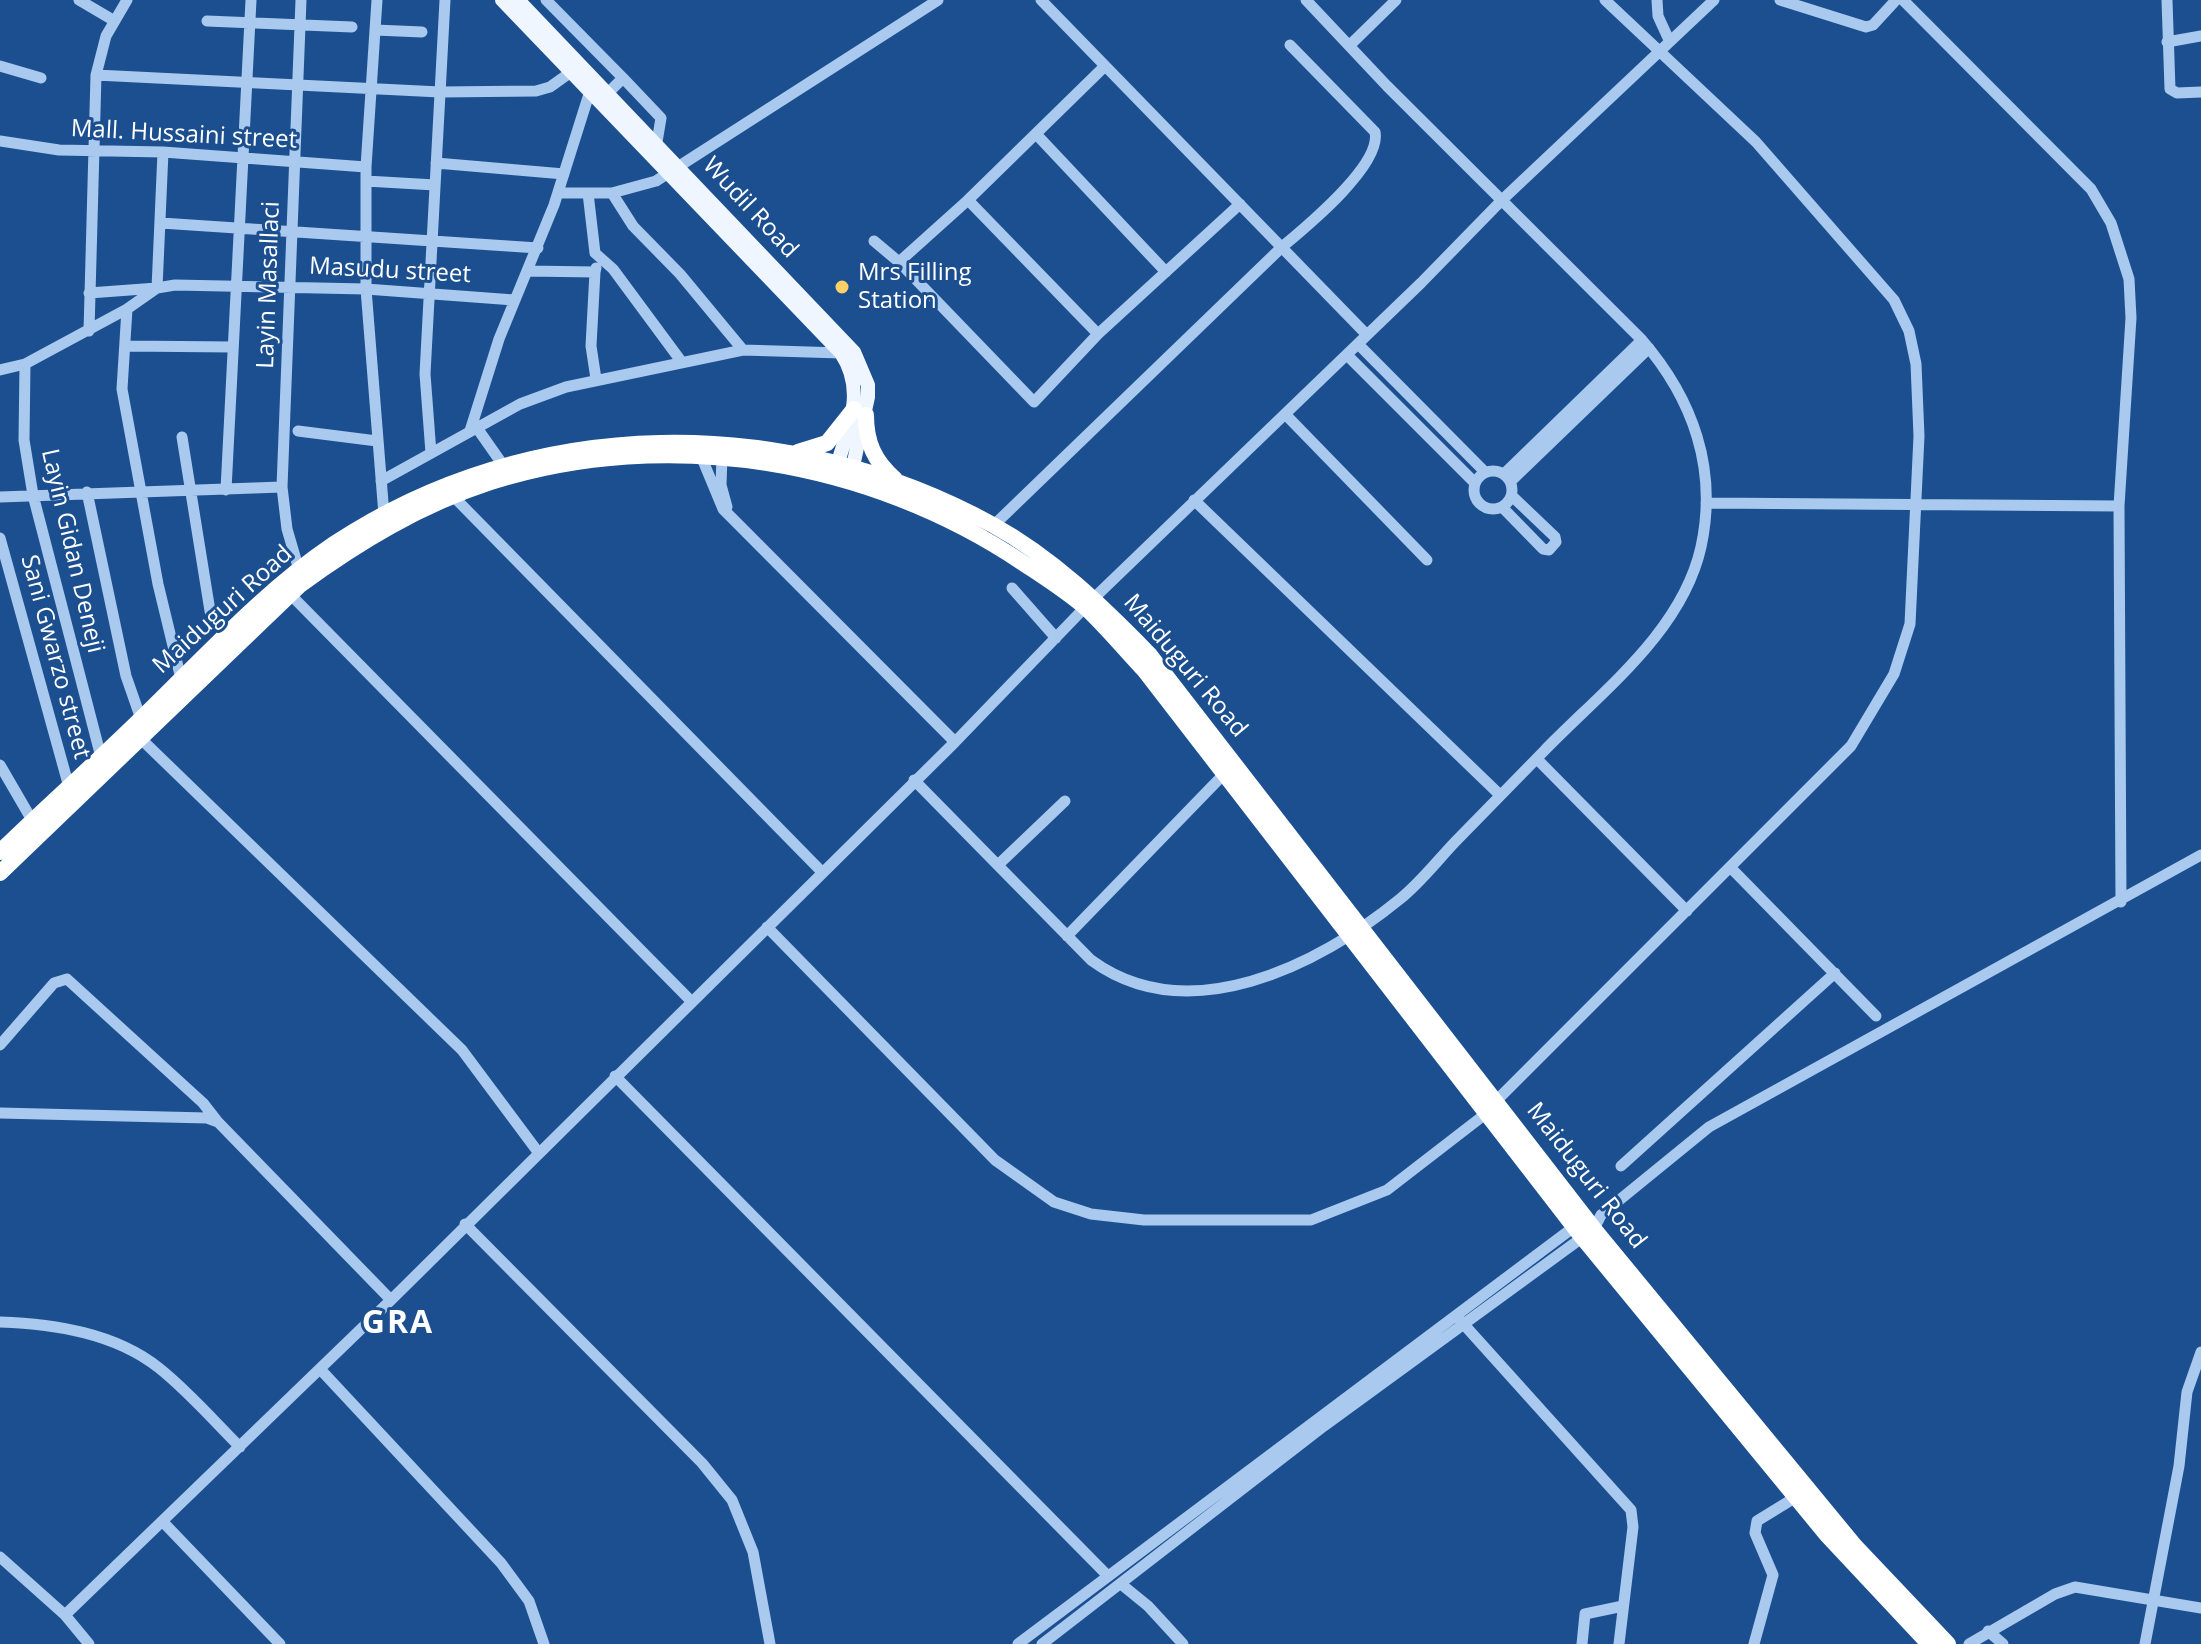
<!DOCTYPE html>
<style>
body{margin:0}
canvas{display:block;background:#1b4f8f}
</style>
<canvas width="2201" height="1644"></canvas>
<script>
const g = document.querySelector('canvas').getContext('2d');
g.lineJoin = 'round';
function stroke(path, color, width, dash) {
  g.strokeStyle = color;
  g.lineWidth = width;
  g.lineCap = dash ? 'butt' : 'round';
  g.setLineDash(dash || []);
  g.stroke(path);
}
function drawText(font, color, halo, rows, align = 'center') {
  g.font = font + ' "Open Sans",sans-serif';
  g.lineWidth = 6;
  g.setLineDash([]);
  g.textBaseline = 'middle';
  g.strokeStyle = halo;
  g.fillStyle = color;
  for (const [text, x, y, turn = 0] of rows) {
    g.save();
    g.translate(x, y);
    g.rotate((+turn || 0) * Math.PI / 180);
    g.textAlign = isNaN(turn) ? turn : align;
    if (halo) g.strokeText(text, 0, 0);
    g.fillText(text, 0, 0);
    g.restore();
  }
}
stroke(new Path2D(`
 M79,0L113,20
 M377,0L366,167V289L384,515
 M546,0L623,78L609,92
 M1041,0L1367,335
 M1657,0L1658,16L1669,40
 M1780,0L1866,27L1873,25L1896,0
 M1903,0L2091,189L2111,223L2129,279L2131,318L2119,506
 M2167,0L2170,89L2177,93L2201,92
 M207,21L352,27
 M375,30L422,32
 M2167,42L2201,36
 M1350,45L1396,0
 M0,66L41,78
 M1105,66L968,200L1098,334L1240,204
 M96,75L440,92L536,91L550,87L571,72
 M623,78L661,118L657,142
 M1036,134L1166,272
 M0,141L59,150L163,152L366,167
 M436,163L564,174
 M366,181L435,185
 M558,193H612L656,181L938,0
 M588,193L595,253L613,269L681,361
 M612,193L633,226L680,274L743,350
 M161,223L538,248
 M874,241L899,262L1034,402L1098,334
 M899,262L968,200
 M528,271L595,272L596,268
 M595,272L591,346L596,379
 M89,293L157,288L163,152
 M127,309L157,288L175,285L366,289L514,300
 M89,331L96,75L106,36L127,0
 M1358,344L1485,472
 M125,346L233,347
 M1347,355L1475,483
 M0,370L25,364
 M1285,414L1427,560
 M477,428L503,465
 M298,431L377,441
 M470,431L499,339L554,205L590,91
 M182,437L210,611L224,635
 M431,453L425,374L445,0
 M701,456L723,509L955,742
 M722,456L721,485L727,507
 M1474 490a19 19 0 1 1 38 0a19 19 0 1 1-38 0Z
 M1504,474L1642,340
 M381,481L520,404L566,387L743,350L841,353
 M1511,481L1649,348
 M226,490L251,0
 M87,492L126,676L141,719
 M453,496L822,872
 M0,497L282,487
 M1194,500L1500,795
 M1706,503L2119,506L2121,902
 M1502,507L1543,549L1549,550L1556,542L1555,537L1512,496
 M993,526L1282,247C1306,227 1382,165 1375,132L1290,45
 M0,538L69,787
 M299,570L287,529L282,487L301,0
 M1012,588L1056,638
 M285,589L692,1002
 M139,737L462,1050L538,1152
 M101,757L33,495L24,440L25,364L127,309L122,389L158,584L181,679
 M1537,759L1687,911
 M0,765L36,827
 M914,780L1091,960C1188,1031 1318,966 1400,899C1420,883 1437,861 1455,842C1484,812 1514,782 1544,751C1601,692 1682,632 1701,547C1718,469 1693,399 1642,340L1387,86L1306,0
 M999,864L1065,801
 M1730,867L1876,1016
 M767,927L995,1160L1054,1202L1091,1214L1144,1220H1311L1387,1190L1488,1112
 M1067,936L1224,774
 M0,1045L54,983L67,979L203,1103L217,1121
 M615,1076L1108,1576
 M1497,1100L1851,746L1894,674L1910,624L1919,436L1916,364L1909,331L1894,300L1756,142L1605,0
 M0,1113L207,1118L218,1122L391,1300
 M1621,1166L1835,973
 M465,1224L702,1463L732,1500L753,1552L770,1644
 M1459,1319L1631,1510L1633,1527L1619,1644
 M0,1322C55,1324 115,1333 159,1368C188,1391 214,1421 240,1447
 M320,1369L501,1563L529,1601L544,1644
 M163,1522L280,1644
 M0,1557L65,1615L89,1644
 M1121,1584L1148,1606L1183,1644
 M65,1615L391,1300L955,742L1094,598L1421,283L1502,200L1714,0
 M1988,1631L2003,1644
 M1018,1644L1578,1224
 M1042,1644L1324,1426L1594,1229L1601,1215L1709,1127L2201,855
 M1582,1644L1585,1614L1623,1606
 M1754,1644L1773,1575L1755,1533L1757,1521L1796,1497
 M1969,1644L2055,1594L2075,1587L2201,1608
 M2145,1644L2179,1466L2187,1392L2201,1352`), '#a9c9ee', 11);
stroke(new Path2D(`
 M502,0L841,353C868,394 846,430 835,473
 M518,0L854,352L868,385V397L850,480`), '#f0f6ff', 14);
stroke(new Path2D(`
 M866,415C866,442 874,461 895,479
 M798,452L827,443L854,409
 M0,852C50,803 103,757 153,707C211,650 266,590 334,544C532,413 786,412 993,525C1053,558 1102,606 1149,654L1594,1229L1855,1546L1948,1644
 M0,873L300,585C359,542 420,505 491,482C668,426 870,460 1023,563C1044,577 1068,592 1087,609C1107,628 1126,651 1145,671L1582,1237L1826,1534L1929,1644`), '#fff', 16);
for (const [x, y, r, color] of [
 [842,287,8,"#ffd166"]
]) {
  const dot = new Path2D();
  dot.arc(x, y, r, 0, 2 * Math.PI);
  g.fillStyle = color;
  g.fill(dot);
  stroke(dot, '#1b4f8f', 3);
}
drawText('24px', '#fff', '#1b4f8f', [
 ["Mall. Hussaini street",184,135,3],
 ["Wudil Road",750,208,47],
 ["Masudu street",390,271,3],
 ["Layin Masallaci",269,285,-88],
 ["Layin Gidan Deneji",72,551,77],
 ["Maiduguri Road",223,610,-42],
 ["Sani Gwarzo street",55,657,75],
 ["Maiduguri Road",1185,666,50],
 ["Maiduguri Road",1586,1176,52]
]);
drawText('24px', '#fff', '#1b4f8f', [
 ["Mrs Filling",858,273],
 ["Station",858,301]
], 'left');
g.letterSpacing = '2px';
drawText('bold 32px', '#fff', '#1b4f8f', [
 ["GRA",398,1324]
]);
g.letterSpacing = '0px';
</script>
